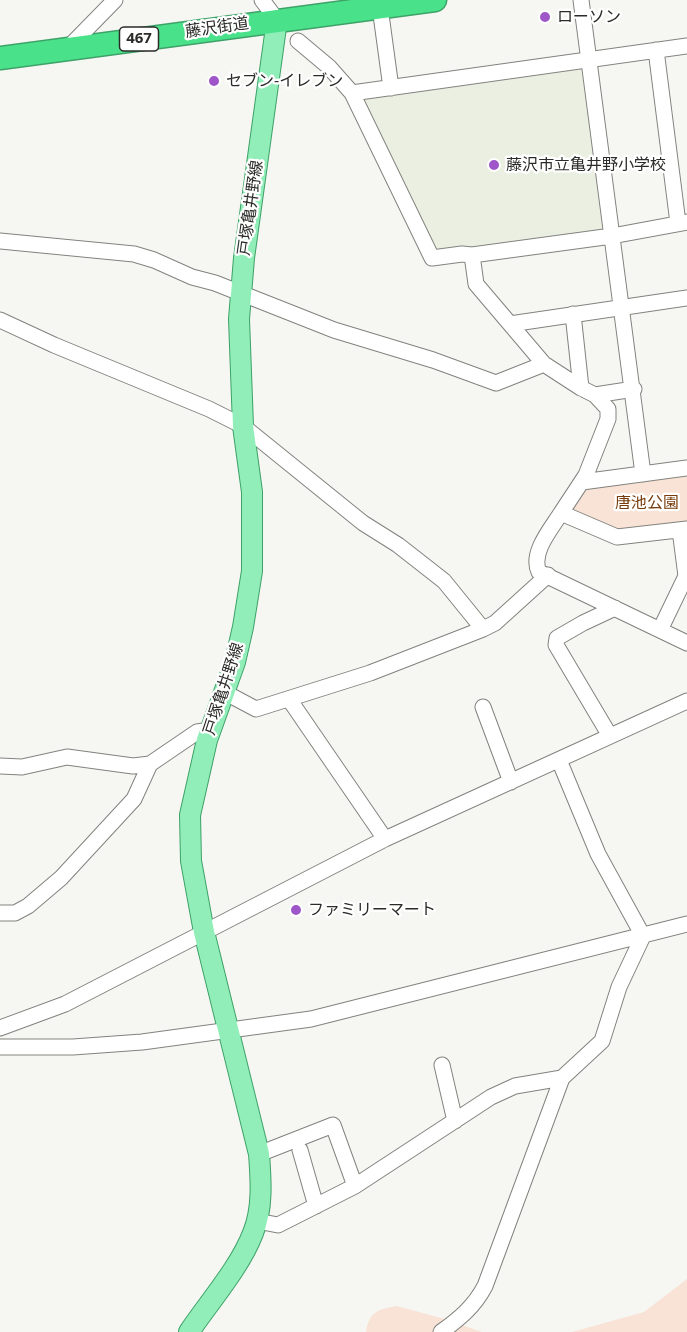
<!DOCTYPE html>
<meta charset="utf-8">
<style>
body{margin:0}
canvas{display:block;background:#f6f7f3}
</style>
<canvas width="687" height="1332"></canvas>
<script>
const g = document.querySelector('canvas').getContext('2d');
g.lineJoin = 'round';
function paint(path, color) {
  g.fillStyle = color;
  g.fill(path, 'evenodd');
}
function stroke(path, color, width, dash) {
  g.strokeStyle = color;
  g.lineWidth = width;
  g.lineCap = dash ? 'butt' : 'round';
  g.setLineDash(dash || []);
  g.stroke(path);
}
function drawText(font, color, halo, rows, align = 'center') {
  g.font = font + ' "Open Sans","Noto Sans JP",sans-serif';
  g.lineWidth = 4.5;
  g.setLineDash([]);
  g.textBaseline = 'middle';
  g.strokeStyle = halo;
  g.fillStyle = color;
  for (const [text, x, y, turn = 0] of rows) {
    g.save();
    g.translate(x, y);
    g.rotate((+turn || 0) * Math.PI / 180);
    g.textAlign = isNaN(turn) ? turn : align;
    if (halo) g.strokeText(text, 0, 0);
    g.fillText(text, 0, 0);
    g.restore();
  }
}
paint(new Path2D(`
 M579,67L586,69L607,229L604,232L436,254L362,96Z`), '#ebefe2');
paint(new Path2D(`
 M687,472V525L617,533L567,512L584,486Z
 M687,1279V1332H572L644,1312Z
 M397,1306L441,1318L482,1332H366C369,1312 378,1309 397,1306Z`), '#f9e3d6');
const minor = new Path2D(`
 M262,0L277,20
 M379,0L391,88
 M581,0L643,474
 M298,41L329,67L352,93L432,258L462,254L472,255L612,236L687,222
 M67,49L115,0
 M656,50L678,223
 M352,93L687,46
 M0,241L134,254L154,260L192,277L215,283L334,330L433,360L496,383L544,364
 M472,255L476,284L544,364L581,388L595,395L634,389
 M573,314L581,388
 M0,320L54,345L209,409L243,426L363,523L398,545L444,581L483,629
 M510,324L687,298
 M595,395L608,409V419L586,475L561,513L617,537L687,529
 M582,482L687,468
 M561,513C551,529 530,553 539,572L687,643
 M660,630L686,576L680,530
 M224,692L256,709L370,673L483,629L495,623L548,575
 M289,699L385,839
 M483,707L511,782
 M610,736L556,645L557,638L583,623L615,608
 M0,766L22,767L67,757L133,766L150,764
 M0,913H15L28,906L61,878L134,799L150,764L197,732L210,730
 M0,1028L65,1004L385,839L687,701
 M0,1047H73L142,1042L311,1019L687,924
 M442,1065L455,1121
 M300,1150L316,1206
 M259,1154L333,1125L355,1186
 M257,1221L278,1225L355,1186L491,1097L515,1086L562,1078L602,1041L619,987L643,936L598,854L559,760
 M441,1332C459,1319 474,1307 485,1286L562,1078`);
const major = new Path2D(`
 M189,1332C210,1301 240,1267 253,1233C263,1209 261,1180 259,1154L204,932L191,861L190,815L207,740L235,662L243,627L252,571V492L243,426L239,319L244,258L277,20`);
const highway = new Path2D(`
 M0,58L435,0`);
stroke(minor, '#82837f', 17);
stroke(major, '#3ea268', 22);
stroke(highway, '#3ea268', 25);
stroke(minor, '#fff', 15);
stroke(major, '#92eeb9', 20);
stroke(highway, '#49e28a', 22);
for (const [x, y, r, color] of [
 [545,17,6,"#9f56c9"],
 [214,81,6,"#9f56c9"],
 [494,165,6,"#9f56c9"],
 [296,910,6,"#9f56c9"]
]) {
  const dot = new Path2D();
  dot.arc(x, y, r, 0, 2 * Math.PI);
  g.fillStyle = color;
  g.fill(dot);
  stroke(dot, '#fff', 2);
}
for (const [x, y, w] of [
 [139,39,39]
]) {
  const box = new Path2D();
  box.roundRect(x - w / 2, y - 12, w, 24, 4.5);
  g.fillStyle = '#fff';
  g.fill(box);
  stroke(box, '#2b2b29', 1.5);
}
drawText('bold 15px', '#2b2b29', null, [
 ["467",139,39]
]);
drawText('16px', '#2b2b29', '#fff', [
 ["ローソン",557,17],
 ["セブン-イレブン",226,81],
 ["藤沢市立亀井野小学校",506,165],
 ["ファミリーマート",308,910]
], 'left');
drawText('16px', '#2b2b29', '#fff', [
 ["藤沢街道",217,28,-8],
 ["戸塚亀井野線",251,208,-82],
 ["戸塚亀井野線",224,689,-72]
]);
drawText('16px', '#783c0c', '#fff', [
 ["唐池公園",647,503]
]);
</script>
